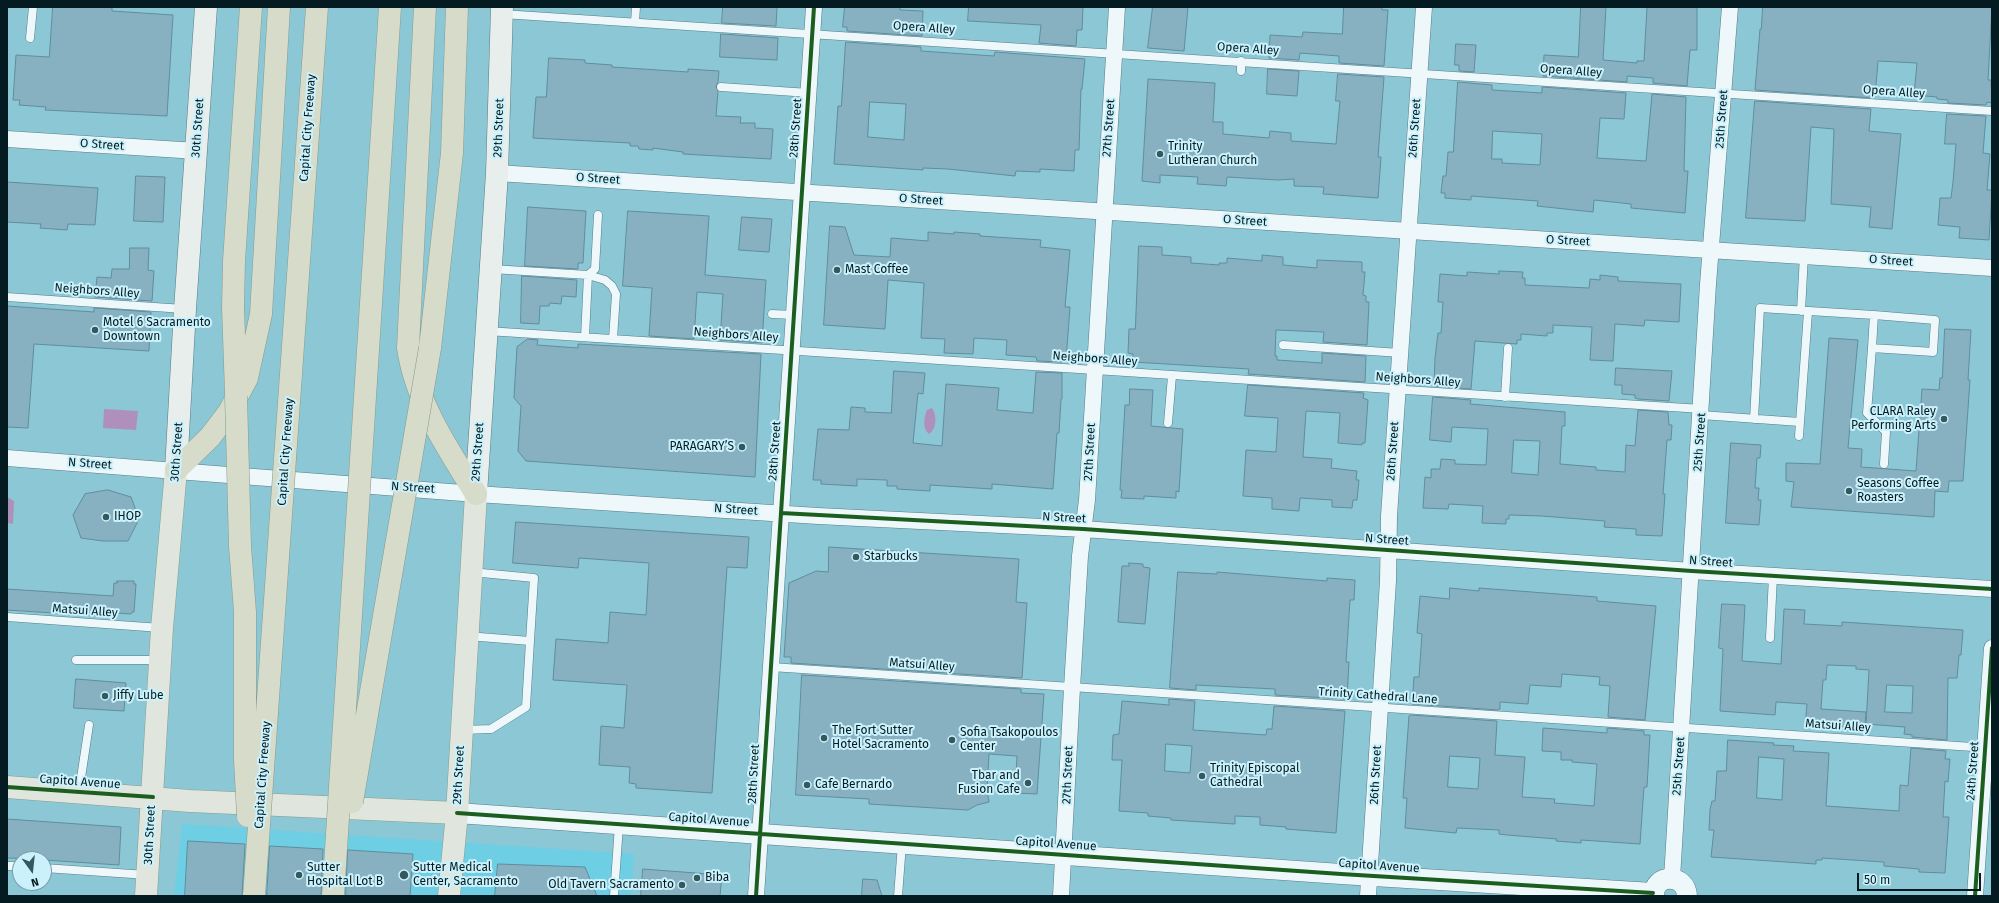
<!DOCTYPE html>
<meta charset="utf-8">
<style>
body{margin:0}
#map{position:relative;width:1999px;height:903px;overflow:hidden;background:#8cc7d6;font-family:"Fira Sans",sans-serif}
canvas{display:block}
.frame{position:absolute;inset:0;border:8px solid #041c21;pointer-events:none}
.north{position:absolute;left:12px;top:851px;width:40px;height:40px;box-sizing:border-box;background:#cbf2fc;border:1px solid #7b9ca4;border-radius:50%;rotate:165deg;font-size:11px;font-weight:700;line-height:16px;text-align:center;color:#041c21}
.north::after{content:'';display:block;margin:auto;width:14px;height:18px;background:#345860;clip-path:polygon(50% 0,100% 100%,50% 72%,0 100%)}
.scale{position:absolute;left:1857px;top:873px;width:124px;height:18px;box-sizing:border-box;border:2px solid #041c21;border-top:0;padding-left:5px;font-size:12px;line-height:14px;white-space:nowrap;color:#041c21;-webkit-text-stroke:3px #cbf2fc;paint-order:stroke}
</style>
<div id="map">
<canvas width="1999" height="903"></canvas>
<div class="frame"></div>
<div class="north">N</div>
<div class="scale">50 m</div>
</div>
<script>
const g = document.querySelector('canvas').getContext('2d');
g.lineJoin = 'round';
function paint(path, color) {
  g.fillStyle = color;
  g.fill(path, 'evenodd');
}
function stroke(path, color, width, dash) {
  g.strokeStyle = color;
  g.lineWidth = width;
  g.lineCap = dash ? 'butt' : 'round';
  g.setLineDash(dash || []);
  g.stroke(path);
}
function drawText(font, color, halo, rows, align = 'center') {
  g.font = font + ' "Fira Sans",sans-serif';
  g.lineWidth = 4;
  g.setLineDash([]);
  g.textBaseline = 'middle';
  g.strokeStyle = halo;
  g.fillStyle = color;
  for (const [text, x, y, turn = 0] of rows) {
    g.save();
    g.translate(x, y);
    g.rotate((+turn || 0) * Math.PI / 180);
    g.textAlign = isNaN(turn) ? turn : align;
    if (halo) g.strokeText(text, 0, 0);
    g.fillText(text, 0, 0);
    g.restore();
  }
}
paint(new Path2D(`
 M182,824L634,854L631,896H174Z`), '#6dcee4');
paint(new Path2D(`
 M932,408C937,415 937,429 929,434C922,429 924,417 927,410Z
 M104,409L138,411L136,430L103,428Z
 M7,497L14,501L13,524L7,523Z`), '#af90bb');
const building = new Path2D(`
 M53,7H112V11L173,15L167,116L45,110L46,107L19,105L20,100H13L16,55L49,57Z
 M723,7H777L776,26L722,23Z
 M845,7H900V10L923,11L922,36L847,31V27H843Z
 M969,7H1083L1082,30H1077L1076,46L1039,43L1041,25L968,21Z
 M1153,7H1188L1184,51L1148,48Z
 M1344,7H1382V10H1388L1384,66L1339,63V56L1300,53L1299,60L1269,58L1270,35L1302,37L1303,32L1342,34Z
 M1581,7H1606L1603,60L1637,63V61H1644L1647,7H1697V50H1690L1687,86L1653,83V78L1627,76V82L1543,76L1544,55L1578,57Z
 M1763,7H1992L1988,80H1991L1992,103L1987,102L1986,105L1948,103V100L1937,99V97L1914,95L1917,63L1878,61L1875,97L1872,98L1755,90L1760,29H1761Z
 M721,34L778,38L777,60L720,57Z
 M846,42L921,47V51L994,56L995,52L1085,59L1082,89H1081L1079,150H1075L1074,171L1040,169V172L1016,171L1015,176L948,169L923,168V170L834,164L838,106H841ZM870,102L906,104L904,140L868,137Z
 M1456,44L1476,45L1474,72L1459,71V65H1455Z
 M549,58L585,60V63L612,65V67L688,72V69L719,71L718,82L716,86L718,91L716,116L741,117L740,123H755V128L773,129L771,159L683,154V152L653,148V150L639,149L638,146H630V143L533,138L536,97H546Z
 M1268,69L1299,71L1297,96L1267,94Z
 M1338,74L1384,77L1378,157H1381L1378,198L1323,194L1324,187L1294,186V179L1278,180L1227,177L1226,186L1197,184L1198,177L1160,175V183L1142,181L1148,79L1215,83L1213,122H1223V134L1269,138L1270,131L1291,133V141L1336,144L1340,101H1336Z
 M1458,82L1492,85V90L1542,93V87L1626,93L1624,119L1600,118L1597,158L1646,161L1652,94L1686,97L1684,171H1688L1685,213L1631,208V204L1594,200L1593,212L1537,206L1538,201L1471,196V200L1445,198V193H1441L1443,176H1446L1448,152H1453ZM1493,131L1542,134L1540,165L1502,163V159H1492Z
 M1755,101L1871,109L1869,131L1901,134L1892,229L1869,227L1871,207L1831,204L1834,129L1811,127L1805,221L1746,218Z
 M1947,114L1986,116L1983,153L1990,154L1987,190H1992L1989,240L1959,238L1960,227L1938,225L1940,198H1951L1953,182L1956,144H1945Z
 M136,176L165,177L163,222L134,221Z
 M7,182L98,188L95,225L68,224L67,230L40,228L41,224L7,222Z
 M528,207L586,211L583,263H578V269L525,266Z
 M628,211L709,216L705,275L766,280L762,343L720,340L723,294L697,292L694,339L649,336L652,288L623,286Z
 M742,217L772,219L769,252L739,250Z
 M830,226L845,227L854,255L890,257L891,238L928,241V232L954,234V232L980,234V236L1041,240L1040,247L1070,250L1065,307H1070L1066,361H1062V362L1037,361L1036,357L1006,355L1007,340L974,338L973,354L944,353L945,339L921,338L924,283L888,280L885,329L824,325Z
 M1139,246L1162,247V255L1191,257V263L1219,265V263H1227V258L1262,261V255L1283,257V265L1317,268V260L1362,262V272H1365L1363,295L1366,296V302H1369L1367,345L1323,342L1324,332L1276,330L1275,356H1277V360L1322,363V353L1366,356L1365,382L1248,374L1249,369L1133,362V354L1128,353L1129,329H1135Z
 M130,248H149L148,270L154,271L152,301L95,297L97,277L111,278L112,269H129Z
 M1499,271L1523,272L1522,278H1525V285L1589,288L1590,279L1600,280V275L1618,277V281L1681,284L1679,322L1645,320L1644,326L1615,324L1613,361L1590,360L1592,327L1553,325V333H1547V336L1521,334V340H1517V344L1475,341L1471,389L1434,386L1435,358L1438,333H1441L1443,302H1438L1440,274L1467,276V272L1499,274Z
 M522,276L577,280L576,297L562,296L561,304L550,303L549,306H540L539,324L521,323Z
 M7,306L94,312V308L151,312L149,351L34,344L28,428L7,427Z
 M1945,329L1971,330L1968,380H1970L1963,481H1949L1948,492L1935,491L1934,517L1791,507L1794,482L1786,481V463L1820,464L1829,338L1858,340L1848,448L1862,449L1861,467L1916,471L1922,389L1939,390L1940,378H1942Z
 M528,339L538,340L537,345L578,348V344L761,354L755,477L526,461L518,451L521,406L514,398L517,347Z
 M1616,368L1672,371L1669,401L1638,399L1635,398V395L1622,394V385H1615Z
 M894,371L925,373L923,394L918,393L913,443L942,446L946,384L999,388L997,410L1033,413L1036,372L1062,373V399H1061L1059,433H1057L1053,489L992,484V489L930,485V491L897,489V486H887V480L857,479V486L821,484V480H813L818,429L849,430L851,407L865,408V412L891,413Z
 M1248,385L1364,393L1363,398L1368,400L1365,443H1362V445L1338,443L1340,413L1306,411L1303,457L1332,459L1331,468L1357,471L1356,480H1359L1357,500H1353L1352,508L1332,507V500L1300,498L1299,511L1272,509V498L1243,496L1246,450L1276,452L1278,418L1245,416Z
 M1130,389L1153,390L1151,426L1183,429L1179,492L1176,491V498L1144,496V499L1121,498L1122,490H1120L1125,405H1129Z
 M1433,397L1471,400L1470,404L1565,412V426H1562L1560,464L1596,467V470L1625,472L1626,445L1635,446L1638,410L1668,412L1669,425H1672L1671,440H1667L1663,494H1665L1662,536L1636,535V529L1604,527L1605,521L1542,516L1509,515V519H1506V524L1482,523L1483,506L1449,504L1448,509L1423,508L1425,477L1431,478V469H1440L1441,459L1455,460V464L1486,465L1488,429L1452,427L1451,442L1430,440ZM1514,440L1540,441L1538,475L1512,473Z
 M1731,443L1761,445L1760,458H1757L1755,488H1759L1758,500H1761L1759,525L1726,523Z
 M108,490L131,497L139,519L128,541H103L81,538L73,515L85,494Z
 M516,522L749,537L747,568L727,567L712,793L636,788V784L629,783L630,767L599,765L601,726L624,728L627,685L553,680L556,639L608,643L610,612L646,615L649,563L579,558L578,568L513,563Z
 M829,547L1019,559L1016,602L1027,603L1022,678L791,663V657H784L789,583L816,571L828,572Z
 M1129,563L1143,564V567L1150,568L1145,624L1118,622L1122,566H1129Z
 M1178,572L1217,574V572L1327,581V578L1355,580L1354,600H1350L1346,662H1349L1347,699L1275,695V689L1235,687L1196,685V690L1170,688Z
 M117,581H134V584H136L134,612H132L131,614L115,613V617L7,610V589L113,596L114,583H117Z
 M1450,588L1479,591V588L1597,597V601L1656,606L1645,720L1608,717L1610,686L1599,685L1600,677L1562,674L1561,687L1530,685L1528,704L1500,702V709L1498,710L1412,704L1414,677H1419L1422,634L1417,633L1420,596L1449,599Z
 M1722,604L1745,605L1742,661L1781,664L1784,609L1805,610L1804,624L1842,626V622L1963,630L1961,655H1959L1957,678H1948L1947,740L1912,737V735L1904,734L1905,727L1866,724L1869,670L1856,669V666L1827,665L1826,680H1823L1821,709L1866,712L1865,727L1805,726L1807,704L1776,702L1775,715L1720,711L1723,649L1719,648ZM1887,685L1913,686L1912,713L1885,712Z
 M802,675L1021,689V693L1044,694L1037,794L1015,793L1017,756L989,754L987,791L989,802L977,805L968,810L869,804V799L796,795Z
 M76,679L126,683L124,711L74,708Z
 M1169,699L1195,701L1193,730L1266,735L1267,729H1272L1274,706L1345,711L1336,833L1286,829V827L1260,825V817L1235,816V824L1171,820V818L1148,816V813L1119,811L1122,760H1112L1113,735L1119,734L1122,701L1169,705ZM1166,744L1192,746L1190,773L1165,771Z
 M1411,715L1497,721L1495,755L1525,757L1522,797L1555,799L1554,803L1594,806L1597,764L1572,762V760H1561V752L1542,751L1543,728L1607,733V728L1644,731V735H1650L1647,787H1644L1640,844L1581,840V843L1556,841L1557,839L1507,835L1499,834V830L1457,828L1456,833L1405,828L1407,798H1403L1409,716ZM1450,756L1480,758L1478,789L1448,787Z
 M1728,740L1774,743L1773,745L1794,746L1793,751L1829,753L1826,806L1899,811L1900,785L1908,786L1911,748L1946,751L1945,759H1950L1948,782L1945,781L1943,817H1949L1945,873L1919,872V869L1884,866V862L1822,858V860H1816V864L1711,857L1714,830H1709L1710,810L1712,801H1715L1717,771H1726ZM1759,757L1784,759L1782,800L1757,798Z
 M7,819L121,827L119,865L44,860V859L7,858Z
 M188,841L245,844L242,896H185Z
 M270,846L323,849L321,896H267Z
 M348,850L413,854L410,896H346Z
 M498,864L585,867L597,896H495Z
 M643,869L722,875L720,896H641Z
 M863,879L877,880L882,896H862Z`);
paint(building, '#87b1c0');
stroke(building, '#5f8d9d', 1);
const service = new Path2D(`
 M502,14L1992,111
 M635,22L636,7
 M30,38L33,7
 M1241,71V61
 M721,87L809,93
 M492,269L588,275L605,280L612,286L616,294L613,339
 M7,297L184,309
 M1801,311L1804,255
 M772,314L794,315
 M487,331L1702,409
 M585,337L588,275L595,269L598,215
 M1283,345L1400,353
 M1872,348L1867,413L1886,432L1884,464
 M1505,397L1508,348
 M1701,415L1800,422
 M1754,419L1760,308L1874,315L1872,348L1933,352L1935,320L1874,315
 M1168,423L1172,376
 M1799,436L1808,312
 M7,617L161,628
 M467,636L530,641L534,578L471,572
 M1770,638L1773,576
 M76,660H159
 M771,667L1988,748
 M462,730L491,729L526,707L530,641
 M79,791L89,725
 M7,866H20
 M44,868L147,875
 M614,896L619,825
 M898,896L902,844`);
const minor = new Path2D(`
 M7,139L197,151
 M497,173L1992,268
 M7,458L476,494L818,516L1083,529L1692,571L1992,589
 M1672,878L1708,284L1730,7
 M756,896L814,7
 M1061,896L1072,688L1080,556L1087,500L1117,7
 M1368,896L1388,581L1389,516L1424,7
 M1975,896L1992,648`);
const tertiary = new Path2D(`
 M457,813L1341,874L1653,893
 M1654,896C1653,873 1686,873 1687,896`);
const secondary = new Path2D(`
 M176,470L185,309L206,7
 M476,494L497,173L502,7`);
const primary = new Path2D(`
 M7,787L190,801L457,813
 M146,896L162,628L176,470
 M449,896L457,813L476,494`);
const motorway = new Path2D(`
 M425,7L408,348C416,402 447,448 476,494
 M430,348L452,153L457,7
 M236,393L233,307L234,261L251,7
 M176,470L210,437L229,412L247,378L261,314L279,7`);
stroke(service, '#547c85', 9);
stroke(minor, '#547c85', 17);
stroke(tertiary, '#547c85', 21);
stroke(secondary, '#547c85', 23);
stroke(primary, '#849c8e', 23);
stroke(motorway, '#849c8e', 23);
stroke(service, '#eef7f9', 8);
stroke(minor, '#eef7f9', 16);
stroke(tertiary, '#eef7f9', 20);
stroke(secondary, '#e7eeeb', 22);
stroke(primary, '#e0e6dd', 22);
stroke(motorway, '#d6dbca', 22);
const motorwayBridge = new Path2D(`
 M236,396L240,546L245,612V760L248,816
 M352,802L430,348
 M254,896L317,7
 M333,896L390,7`);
stroke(motorwayBridge, '#849c8e', 23, []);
stroke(motorwayBridge, '#d6dbca', 22);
stroke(new Path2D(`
 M781,513L1083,529L1692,571L1992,589
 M7,787L153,797
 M457,813L1341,874L1653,893
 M756,896L814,7
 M1975,896L1992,648`), '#1b5e20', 4);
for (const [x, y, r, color] of [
 [1160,154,4,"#345860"],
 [837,270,4,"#345860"],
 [95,330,4,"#345860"],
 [1944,419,4,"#345860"],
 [742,447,4,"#345860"],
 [1849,491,4,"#345860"],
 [106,517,4,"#345860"],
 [856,557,4,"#345860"],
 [105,696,4,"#345860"],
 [824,738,4,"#345860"],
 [952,740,4,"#345860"],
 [1202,776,4,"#345860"],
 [1028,783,4,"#345860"],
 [807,785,4,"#345860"],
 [299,875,4,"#345860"],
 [404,875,5,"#345860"],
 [697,878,4,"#345860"],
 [682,885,4,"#345860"]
]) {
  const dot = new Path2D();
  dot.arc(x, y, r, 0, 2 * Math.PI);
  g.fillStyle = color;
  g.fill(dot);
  stroke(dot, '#cbf2fc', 1.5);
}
drawText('12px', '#041c21', '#cbf2fc', [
 ["Opera Alley",924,28,4],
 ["Opera Alley",1248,49,4],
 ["Opera Alley",1571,71,4],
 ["Opera Alley",1894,92,4],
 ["25th Street",1722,119,-86],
 ["30th Street",198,128,-86],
 ["Capital City Freeway",308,128,-86],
 ["29th Street",499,128,-88],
 ["28th Street",796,128,-86],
 ["27th Street",1109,128,-86],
 ["26th Street",1415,128,-86],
 ["O Street",102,145,4],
 ["O Street",598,179,4],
 ["O Street",921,200,4],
 ["O Street",1245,221,4],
 ["O Street",1568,241,3],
 ["O Street",1891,261,4],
 ["Neighbors Alley",97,291,4],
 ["Neighbors Alley",736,335,4],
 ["Neighbors Alley",1095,359,4],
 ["Neighbors Alley",1418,380,4],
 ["25th Street",1700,442,-86],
 ["28th Street",775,451,-86],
 ["26th Street",1393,451,-86],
 ["30th Street",177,452,-86],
 ["Capital City Freeway",286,452,-86],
 ["29th Street",478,452,-86],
 ["27th Street",1090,452,-87],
 ["N Street",90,464,4],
 ["N Street",413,488,4],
 ["N Street",736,510,4],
 ["N Street",1064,518,3],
 ["N Street",1387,540,4],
 ["N Street",1711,562,4],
 ["Matsui Alley",85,611,4],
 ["Matsui Alley",922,665,4],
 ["Trinity Cathedral Lane",1378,696,4],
 ["Matsui Alley",1838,726,4],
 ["25th Street",1679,766,-86],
 ["24th Street",1973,771,-86],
 ["28th Street",754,774,-87],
 ["Capital City Freeway",263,775,-86],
 ["29th Street",459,775,-87],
 ["27th Street",1068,775,-88],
 ["26th Street",1376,775,-87],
 ["Capitol Avenue",80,782,4],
 ["Capitol Avenue",709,820,4],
 ["30th Street",150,835,-87],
 ["Capitol Avenue",1056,844,4],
 ["Capitol Avenue",1379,866,4]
]);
drawText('12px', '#041c21', '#cbf2fc', [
 ["Trinity",1168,147],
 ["Lutheran Church",1168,161],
 ["Mast Coffee",845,270],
 ["Motel 6 Sacramento",103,323],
 ["Downtown",103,337],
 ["CLARA Raley",1936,412,"right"],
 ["Performing Arts",1936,426,"right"],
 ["PARAGARY’S",734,447,"right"],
 ["Seasons Coffee",1857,484],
 ["Roasters",1857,498],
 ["IHOP",114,517],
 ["Starbucks",864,557],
 ["Jiffy Lube",113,696],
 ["The Fort Sutter",832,731],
 ["Hotel Sacramento",832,745],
 ["Sofia Tsakopoulos",960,733],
 ["Center",960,747],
 ["Trinity Episcopal",1210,769],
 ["Cathedral",1210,783],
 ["Tbar and",1020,776,"right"],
 ["Fusion Cafe",1020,790,"right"],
 ["Cafe Bernardo",815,785],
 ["Sutter",307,868],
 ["Hospital Lot B",307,882],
 ["Sutter Medical",413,868],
 ["Center, Sacramento",413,882],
 ["Biba",705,878],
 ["Old Tavern Sacramento",674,885,"right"]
], 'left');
</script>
